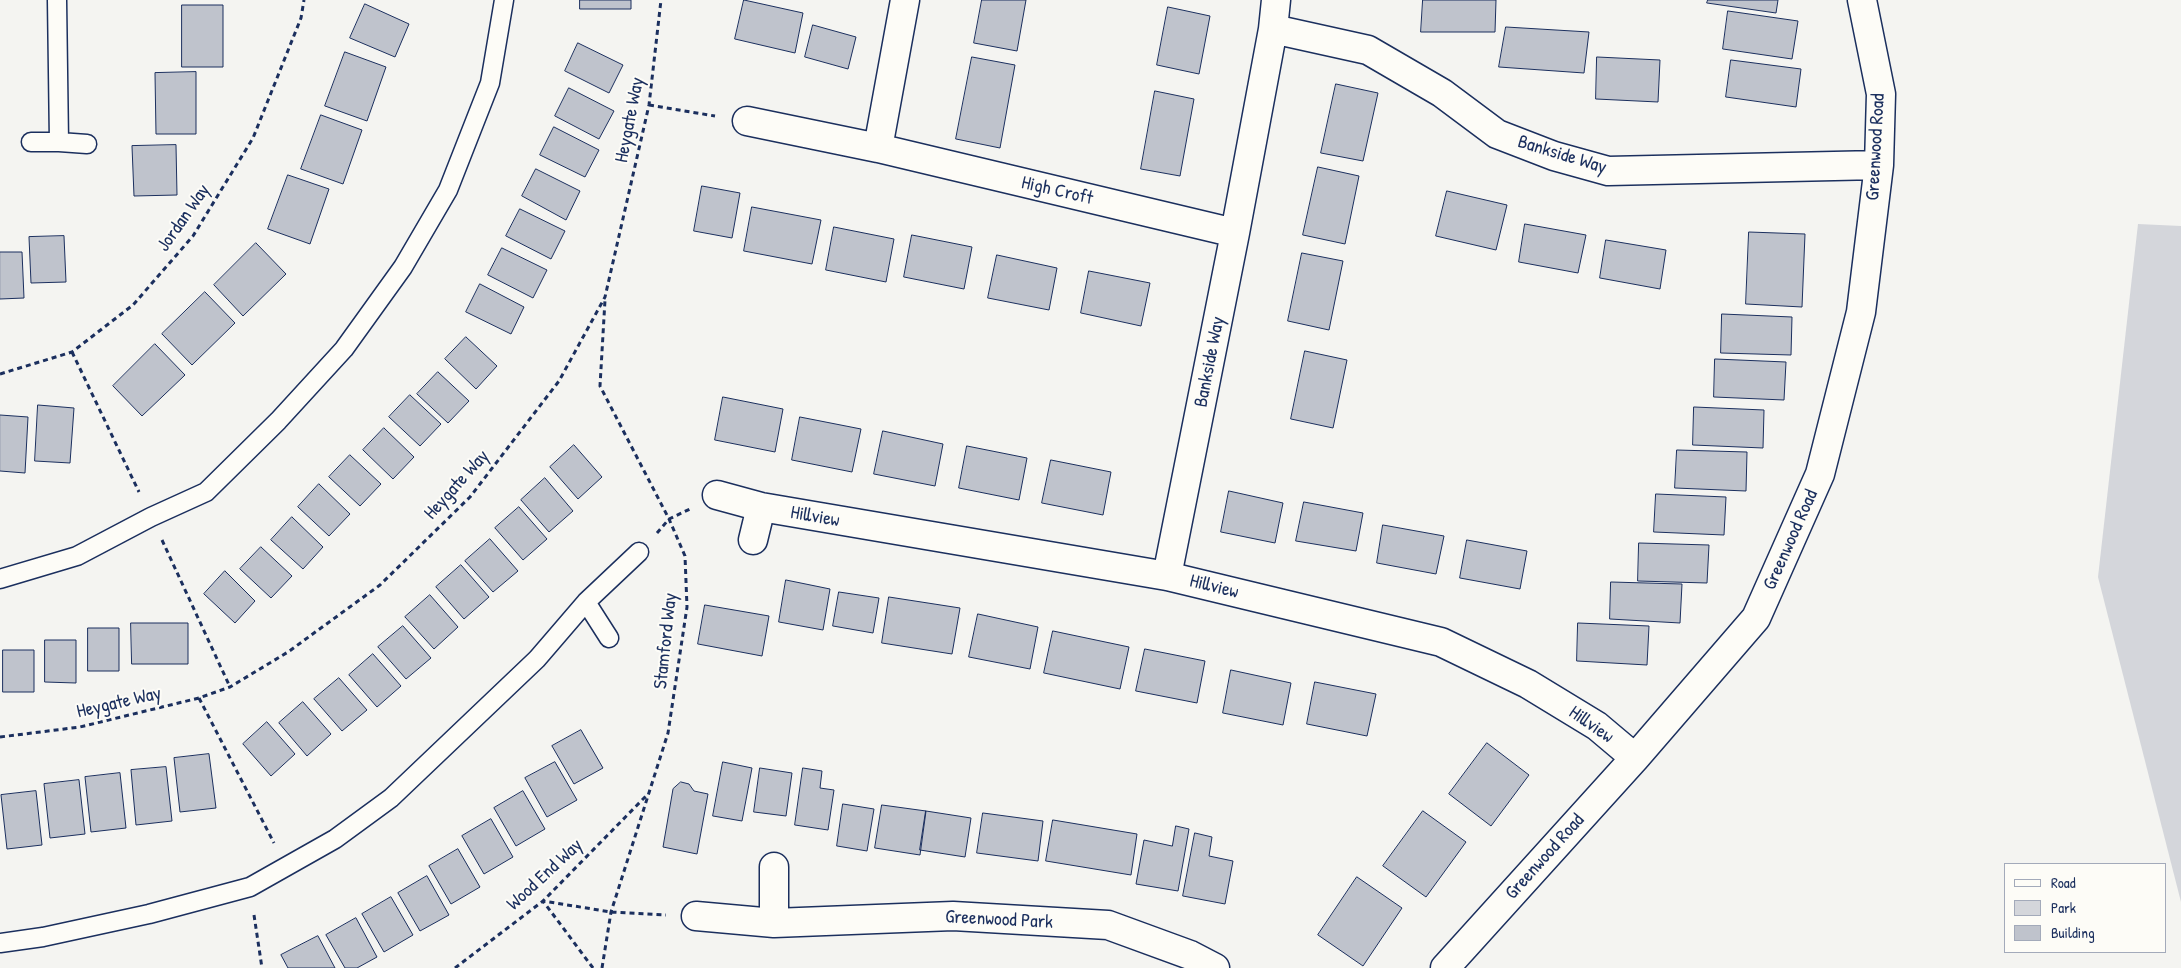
<!DOCTYPE html>
<style>
body{margin:0}
#map{position:relative;width:2181px;height:968px;overflow:hidden;background:#f4f4f1;font-family:"Patrick Hand",sans-serif}
canvas{display:block}
.legend{position:absolute;left:2004px;top:863px;width:162px;height:90px;box-sizing:border-box;background:#fdfcf7;border:1px solid #a3aaba;margin:0;padding:6px 9px;list-style:none;font-size:15px;color:#1b2f5e}
.legend li{display:flex;align-items:center;gap:10px;height:25px}
.legend b{width:25px;border:1px solid #a3aaba}
</style>
<div id="map">
<canvas width="2181" height="968"></canvas>
<ul class="legend">
<li><b style="height:6px;background:#fdfcf7"></b>Road</li>
<li><b style="height:14px;background:#d4d6db"></b>Park</li>
<li><b style="height:14px;background:#bfc3cc"></b>Building</li>
</ul>
</div>
<script>
const g = document.querySelector('canvas').getContext('2d');
g.lineJoin = 'round';
function paint(path, color) {
  g.fillStyle = color;
  g.fill(path, 'evenodd');
}
function stroke(path, color, width, dash) {
  g.strokeStyle = color;
  g.lineWidth = width;
  g.lineCap = dash ? 'butt' : 'round';
  g.setLineDash(dash || []);
  g.stroke(path);
}
function drawText(font, color, halo, rows, align = 'center') {
  g.font = font + ' "Patrick Hand",sans-serif';
  g.lineWidth = 4;
  g.setLineDash([]);
  g.textBaseline = 'middle';
  g.strokeStyle = halo;
  g.fillStyle = color;
  for (const [text, x, y, turn = 0] of rows) {
    g.save();
    g.translate(x, y);
    g.rotate((+turn || 0) * Math.PI / 180);
    g.textAlign = isNaN(turn) ? turn : align;
    if (halo) g.strokeText(text, 0, 0);
    g.fillText(text, 0, 0);
    g.restore();
  }
}
paint(new Path2D(`
 M2138,224L2181,226V902L2098,577Z`), '#d4d6db');
const building = new Path2D(`
 M580,0H631V9H580Z
 M744,0L803,13L795,53L735,39Z
 M982,0H1026L1017,51L974,43Z
 M1423,0H1496L1495,32H1421Z
 M1708,0H1778L1776,13L1707,3Z
 M365,4L409,24L395,57L350,38Z
 M182,5H223V67H182Z
 M1168,7L1210,16L1199,74L1157,65Z
 M1728,11L1798,21L1792,59L1723,49Z
 M813,25L856,37L848,69L805,57Z
 M1506,27L1589,32L1584,73L1499,67Z
 M578,43L623,65L609,93L565,71Z
 M345,52L386,67L367,121L325,106Z
 M972,57L1015,65L1000,148L956,139Z
 M1597,57L1660,60L1658,102L1596,99Z
 M1731,60L1801,69L1796,107L1726,97Z
 M196,72V134H156L155,73Z
 M1336,84L1378,93L1363,161L1321,153Z
 M569,88L614,111L599,139L555,116Z
 M1155,91L1194,99L1180,176L1141,169Z
 M321,115L362,130L343,184L301,169Z
 M554,127L599,150L585,177L540,155Z
 M176,145L177,195L134,196L132,146Z
 M1318,167L1359,176L1345,244L1303,235Z
 M536,169L580,191L566,220L522,196Z
 M288,175L329,189L310,244L268,229Z
 M702,186L740,193L732,238L694,231Z
 M1447,191L1507,205L1496,250L1436,236Z
 M752,207L821,220L812,264L744,251Z
 M520,209L565,231L551,259L506,236Z
 M1525,224L1586,235L1578,273L1519,262Z
 M834,227L894,239L886,282L826,270Z
 M1749,232L1805,234L1802,307L1746,304Z
 M912,235L972,247L964,289L904,277Z
 M64,236L66,282L31,283L29,237Z
 M1606,240L1666,250L1660,289L1600,278Z
 M256,243L286,274L243,316L214,285Z
 M502,248L547,270L533,298L488,275Z
 M0,252H22L24,298L0,299Z
 M1302,253L1343,261L1329,330L1288,321Z
 M997,255L1057,268L1049,310L988,298Z
 M1089,271L1150,283L1141,326L1081,313Z
 M480,284L524,307L511,334L466,312Z
 M205,292L235,323L192,365L162,334Z
 M1722,314L1792,317L1791,355L1721,353Z
 M466,337L497,366L476,389L445,359Z
 M155,344L185,375L142,416L113,386Z
 M1305,351L1347,360L1333,428L1291,419Z
 M1715,359L1786,362L1784,400L1714,397Z
 M438,372L469,401L448,423L417,394Z
 M410,395L441,424L420,446L389,417Z
 M723,397L783,409L775,452L715,440Z
 M38,405L74,408L70,463L35,461Z
 M1694,407L1764,410L1763,448L1693,445Z
 M0,415L28,417L25,473L0,471Z
 M800,417L861,429L852,472L792,460Z
 M384,428L414,457L393,479L363,450Z
 M883,431L943,444L935,486L874,474Z
 M574,445L602,477L578,499L550,467Z
 M967,446L1027,458L1019,500L959,488Z
 M1677,450L1747,452L1746,491L1675,488Z
 M350,455L381,484L360,506L329,477Z
 M1051,460L1111,472L1103,515L1042,503Z
 M545,478L573,511L549,532L521,500Z
 M319,484L350,514L329,536L298,507Z
 M1229,491L1283,503L1275,543L1221,532Z
 M1656,494L1726,497L1724,535L1654,532Z
 M1304,502L1363,513L1356,551L1296,541Z
 M519,507L547,539L523,560L495,528Z
 M292,517L323,547L303,569L271,540Z
 M1383,525L1444,536L1436,574L1377,563Z
 M490,539L518,571L493,592L465,561Z
 M1467,540L1527,551L1520,589L1460,578Z
 M1639,543L1709,545L1707,583L1638,581Z
 M261,547L292,576L271,598L240,569Z
 M461,565L489,597L464,619L436,587Z
 M225,571L255,601L235,623L204,594Z
 M786,580L830,589L823,630L779,622Z
 M1611,582L1682,584L1680,623L1610,619Z
 M839,592L879,598L873,633L833,626Z
 M430,595L458,627L434,649L405,617Z
 M889,597L960,608L952,654L882,643Z
 M705,605L769,616L762,656L698,644Z
 M978,614L1038,627L1030,669L969,657Z
 M131,623H188V664H132Z
 M1578,623L1649,626L1647,665L1577,661Z
 M403,626L431,658L406,679L378,647Z
 M88,628H119V671H88Z
 M1053,631L1129,647L1120,689L1044,673Z
 M45,640H76V683L45,682Z
 M1145,649L1205,661L1197,703L1136,691Z
 M3,650H34V692H3Z
 M373,654L401,686L377,707L349,675Z
 M1231,670L1291,683L1283,725L1223,713Z
 M339,678L367,710L342,731L314,699Z
 M1315,682L1376,694L1367,736L1307,724Z
 M303,702L331,734L307,756L279,723Z
 M267,722L295,754L271,776L243,744Z
 M581,730L603,768L574,784L552,746Z
 M1487,743L1529,775L1491,826L1449,794Z
 M209,754L216,808L180,812L174,758Z
 M555,762L577,800L547,817L525,778Z
 M723,762L752,768L742,821L713,816Z
 M166,767L172,821L136,825L131,770Z
 M760,768L792,773L786,816L754,812Z
 M803,768L822,771L820,788L834,790L828,830L795,825Z
 M120,773L126,828L91,832L85,777Z
 M79,780L85,834L50,838L44,784Z
 M681,782L689,784L694,791L708,794L697,854L663,847L673,789Z
 M36,791L42,845L7,849L1,795Z
 M523,791L545,829L516,846L494,808Z
 M843,804L874,809L867,851L837,846Z
 M882,805L926,811L920,855L875,848Z
 M926,811L971,818L965,857L920,850Z
 M1423,811L1466,842L1426,897L1383,866Z
 M983,813L1043,821L1038,861L977,853Z
 M491,819L513,857L484,874L462,836Z
 M1053,820L1137,834L1131,875L1046,861Z
 M1176,826L1189,829L1178,891L1136,884L1144,840L1172,846Z
 M1195,833L1212,837L1209,856L1233,861L1225,904L1183,896Z
 M458,849L480,887L451,904L429,866Z
 M427,876L449,915L420,931L398,893Z
 M1357,877L1402,908L1363,966L1318,935Z
 M391,897L413,935L384,952L362,914Z
 M356,918L377,957L357,968H345L326,935Z
 M318,936L335,968H288L281,955Z`);
paint(building, '#bfc3cc');
stroke(building, '#1b2f5e', 1);
const lane = new Path2D(`
 M57,0L59,142
 M31,142H59L87,144
 M0,579L77,556L151,517L206,492L278,421L344,349L403,267L448,190L490,83L504,0
 M586,602L609,638
 M0,943L43,937L149,914L250,887L335,839L391,798L537,659L586,602L639,552`);
const street = new Path2D(`
 M1273,29L1368,50L1442,93L1497,134L1554,156L1608,171L1879,165
 M747,121L878,148L1235,233
 M878,148L905,0
 M717,495L761,507L1167,576L1441,642L1528,684L1597,726L1635,758
 M753,540L761,507
 M1167,576L1235,233L1273,29L1276,0
 M696,916L774,923L953,916L1108,925L1190,955L1215,968
 M774,923V867
 M1445,968L1635,758L1756,618L1820,474L1861,312L1879,165L1881,94L1862,0`);
stroke(lane, '#1b2f5e', 21);
stroke(street, '#1b2f5e', 31);
stroke(new Path2D(`
 M649,105L715,116
 M72,352L139,492
 M0,374L72,352L133,305L193,236L253,138L301,18L304,0
 M657,533L669,519L690,509
 M162,540L230,687
 M199,698L274,843
 M0,737L80,727L199,698L230,687L288,652L380,585L470,497L559,381L605,297L649,105L661,0
 M254,915L262,968
 M455,968L543,901L647,795
 M593,968L543,901L611,912L666,915
 M602,968L611,912L668,733L687,607L685,556L669,519L600,386L605,300`), '#1b2f5e', 3, [5, 4]);
stroke(lane, '#fdfcf7', 18);
stroke(street, '#fdfcf7', 28);
drawText('19px', '#1b2f5e', '#fdfcf7', [
 ["Heygate Way",630,120,-79],
 ["Greenwood Road",1876,147,-87],
 ["Bankside Way",1562,155,17],
 ["High Croft",1057,191,13],
 ["Jordan Way",184,218,-55],
 ["Bankside Way",1210,362,-79],
 ["Heygate Way",457,485,-48],
 ["Hillview",815,517,10],
 ["Greenwood Road",1791,540,-66],
 ["Hillview",1214,587,14],
 ["Stamford Way",666,641,-84],
 ["Heygate Way",119,703,-13],
 ["Hillview",1591,725,35],
 ["Greenwood Road",1545,857,-48],
 ["Wood End Way",545,875,-43],
 ["Greenwood Park",999,920,3]
]);
</script>
